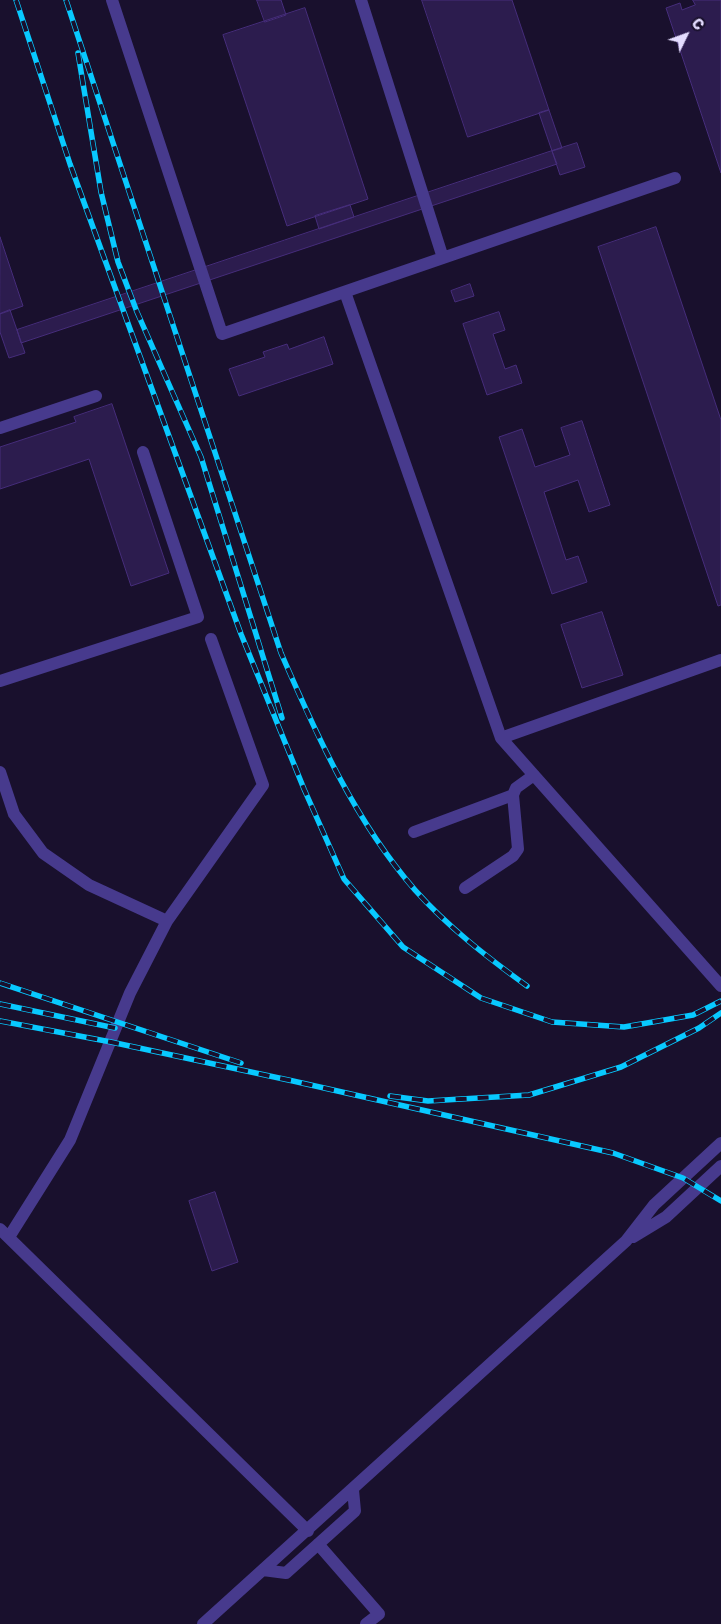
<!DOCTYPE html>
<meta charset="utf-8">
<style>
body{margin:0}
#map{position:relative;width:721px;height:1624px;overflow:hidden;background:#19102d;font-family:Rubik,sans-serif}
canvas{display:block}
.north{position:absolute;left:661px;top:10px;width:50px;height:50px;-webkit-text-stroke:4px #19102d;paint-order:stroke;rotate:48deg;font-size:14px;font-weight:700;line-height:20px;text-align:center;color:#e4dcff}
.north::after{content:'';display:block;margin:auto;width:18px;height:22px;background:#e4dcff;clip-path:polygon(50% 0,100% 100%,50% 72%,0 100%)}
</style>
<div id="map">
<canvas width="721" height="1624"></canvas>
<div class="north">С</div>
</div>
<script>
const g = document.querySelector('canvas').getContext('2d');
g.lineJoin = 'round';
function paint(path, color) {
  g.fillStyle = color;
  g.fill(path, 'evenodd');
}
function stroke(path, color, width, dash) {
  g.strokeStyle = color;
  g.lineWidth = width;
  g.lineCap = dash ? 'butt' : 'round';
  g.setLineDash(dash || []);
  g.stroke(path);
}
const building = new Path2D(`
 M257,0H281L286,15L265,22Z
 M422,0H512L549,110L468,137Z
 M693,0H721V173L666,8L680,3L682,10L695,5Z
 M305,8L368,199L287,226L223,35Z
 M549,110L562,148L552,151L539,113Z
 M577,143L585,167L560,175L552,151Z
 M552,151L557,164L21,343L17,330Z
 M350,205L354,217L319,229L315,216Z
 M656,227L721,420V605L718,606L598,247Z
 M0,237L23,306L0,314Z
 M470,284L474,296L455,302L451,291Z
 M10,310L25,353L9,358L0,332V314Z
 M499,312L505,330L493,334L505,369L516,365L522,383L487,395L463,324Z
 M324,337L333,364L239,396L229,369L265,357L263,352L287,344L289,349Z
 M112,404L169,573L131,586L89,459L0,489V447L76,422L74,417Z
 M582,421L610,505L589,512L578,480L544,492L566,560L578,556L587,582L552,594L499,437L522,429L535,467L570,455L561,428Z
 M602,612L623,675L582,688L561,625Z
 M215,1192L238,1262L212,1271L189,1201Z`);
paint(building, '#2c1c4e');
stroke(building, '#462d7b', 1);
stroke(new Path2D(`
 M112,0L222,334L675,178
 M361,0L443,258
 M345,292L501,738L721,986
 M0,428L96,396
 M0,681L198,617L143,452
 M501,738L721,660
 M0,772L14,814L43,853L89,885L167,921
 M414,832L513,795
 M465,888L513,856L518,849L513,795L516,788L534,775
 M0,1229L308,1531
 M9,1237L70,1140L130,993L167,921L263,785L211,639
 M633,1237L666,1217L721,1166
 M318,1544L379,1614L366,1624
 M263,1570L286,1573L355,1511L353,1490
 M203,1624L626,1241L654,1205L721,1143`), '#473a8d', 12);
const rail = new Path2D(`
 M16,0L70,164L241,634L304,789L344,879L403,947L481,998L552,1022L624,1027L693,1015L721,1001
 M66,0L281,653C317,736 355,821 415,890C448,927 487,957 527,986
 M78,53L101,192L118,262L137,312L201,457L282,718
 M0,983L241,1063
 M0,1004L115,1028
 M0,1021L111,1042L293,1081L613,1153L683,1178L721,1201
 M390,1096L428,1101L529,1095L621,1067L699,1028L721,1013`);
stroke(rail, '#08c9ff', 5.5);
stroke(rail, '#19102d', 4, [11]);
</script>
